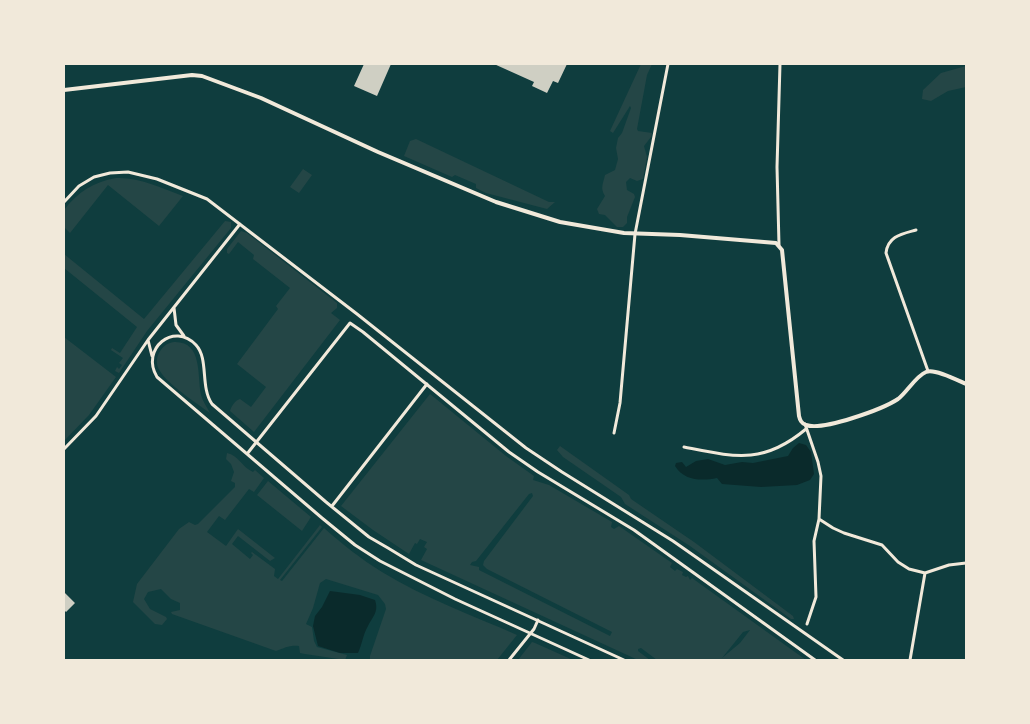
<!DOCTYPE html>
<style>
body{margin:0}
#map{position:relative;width:1030px;height:724px;overflow:hidden;background:#0f3d3e;font-family:"Work Sans",sans-serif}
canvas{display:block}
.frame{position:absolute;inset:0;border:65px solid #f1e9da;pointer-events:none}
</style>
<div id="map">
<canvas width="1030" height="724"></canvas>
<div class="frame"></div>
</div>
<script>
const g = document.querySelector('canvas').getContext('2d');
g.lineJoin = 'round';
function paint(path, color) {
  g.fillStyle = color;
  g.fill(path, 'evenodd');
}
function stroke(path, color, width, dash) {
  g.strokeStyle = color;
  g.lineWidth = width;
  g.lineCap = dash ? 'butt' : 'round';
  g.setLineDash(dash || []);
  g.stroke(path);
}
paint(new Path2D(`
 M641,64H652L647,75L637,129L638,131L652,133L651,137L644,146L647,157L643,179L637,181L630,178L626,182L627,190L634,194L635,197L627,217V223L623,227H617L605,215L599,214L597,209L605,196C600,188 603,184 605,175L615,170L618,159L616,148L618,138L622,133L631,108L630,106L613,133L610,131Z
 M966,66V87L948,91L931,101L922,99L923,90L941,73Z
 M416,139L549,202H555L547,209L486,193L476,188V184L455,175L452,177L404,156L410,141Z
 M303,169L312,175L299,193L290,187Z
 M116,178C140,177 161,188 183,196L159,226L108,185L70,233L64,227V210C78,192 93,182 116,178Z
 M225,221L231,222V228L147,331L119,373L115,371L117,367L119,369L122,365L119,363L123,358L111,350L112,348L120,353L137,327L64,268V254L144,319Z
 M241,231L247,233L337,303V308L331,313L340,320L254,432L230,411C231,407 235,400 240,399L251,407L266,387L237,364L278,309L276,306L290,288L253,259L254,255L238,242L229,254L227,253V249Z
 M64,337L116,377L89,415L64,441Z
 M174,342C203,341 197,376 201,395C203,402 207,407 210,413C198,404 167,384 160,371C156,366 156,358 159,353C163,346 167,343 174,342Z
 M430,394L506,456L534,476L533,480L549,485L612,522L611,527L614,529L619,526L672,563L670,567L675,571L677,569L683,572L682,575L686,577L688,576L690,580L692,578L806,660H657L641,648L638,649V651L650,660H638L421,560L427,549L424,547L427,542L420,539L417,544L415,543L409,554L373,530L341,506ZM532,493L533,496L484,561L483,565L487,569L612,632L610,636L479,570V567L470,565L472,562L476,561L529,494ZM750,630L740,643L722,658L743,632Z
 M560,446L629,495L631,499L694,542L793,616L794,619H791L690,546L625,504L621,497L563,457L557,450Z
 M227,453C238,455 243,468 253,472L255,470L264,478L254,492L249,489L225,520L219,516L207,532L226,546L238,529L275,558L270,561L238,536L232,544L250,559L253,555L251,553L252,552L275,569L274,576L278,579L320,525L322,527L280,580L282,581L324,528C342,544 361,559 382,572C424,598 472,615 517,635L497,660H370V656L386,609L385,604L378,595L326,579L320,583L313,608L306,624L312,627L314,641L317,647L347,655L345,660L305,654L300,653L299,646C289,645 285,648 276,651L172,614L171,612L180,610V603L171,599L161,589L148,592L144,599L150,609L166,617L167,619L162,625L155,624L133,602L137,584L179,529L189,522L195,525L198,524L235,487V483L231,481L234,472L231,464L226,459Z
 M268,481L311,517L302,531L257,495Z
 M532,642L535,643L573,660H518Z`), '#244646');
paint(new Path2D(`
 M799,443L806,445L811,452L814,474L810,480L797,485L761,487L722,484L717,478C702,481 684,481 675,466L676,463L682,462L686,467L696,461L708,459L725,465L742,462L753,463L788,456L793,448Z
 M330,591L360,595L375,600C379,612 373,616 368,626C363,634 362,645 358,653H340L318,646L313,626L315,616L322,607Z`), '#0a2a2b');
paint(new Path2D(`
 M364,64H391L377,96L354,86Z
 M494,64H567L558,83L553,81L547,93L532,86L534,82Z
 M64,592L75,603L66,612L64,610Z`), '#cfcfc3');
stroke(new Path2D(`
 M64,202L79,186L94,177L110,173L128,172L157,179L207,199L357,314L526,448L562,472L673,541L843,660
 M916,230C902,234 888,236 886,253L928,371
 M779,245L777,167L780,64
 M174,308L176,325L184,336
 M148,340L152,356
 M805,424L818,462L821,476L819,519L833,528L844,533L882,545L898,562L909,569L925,573L949,565L966,563
 M614,433L620,403L635,234L668,64
 M684,447C735,457 763,465 806,429
 M64,449L96,416L148,340L240,224
 M247,454L350,323L363,332L509,452L538,472L634,530L815,660
 M332,506L427,384
 M807,624L816,597L814,541L819,519
 M509,660L534,629L538,620
 M589,660L455,599L380,561L355,545L322,518L157,377C140,349 174,321 196,345C209,359 200,387 212,404L326,502L369,537L388,548L416,565L624,660
 M910,660L925,573`), '#f1e9da', 3);
stroke(new Path2D(`
 M64,90L192,75L202,76L261,98L378,152L496,202L560,222L624,233L680,235L776,243L782,250L799,416C800,420 801,423 806,425C823,431 883,409 898,399C907,392 916,376 926,372C934,368 957,380 966,384`), '#f1e9da', 4);
</script>
